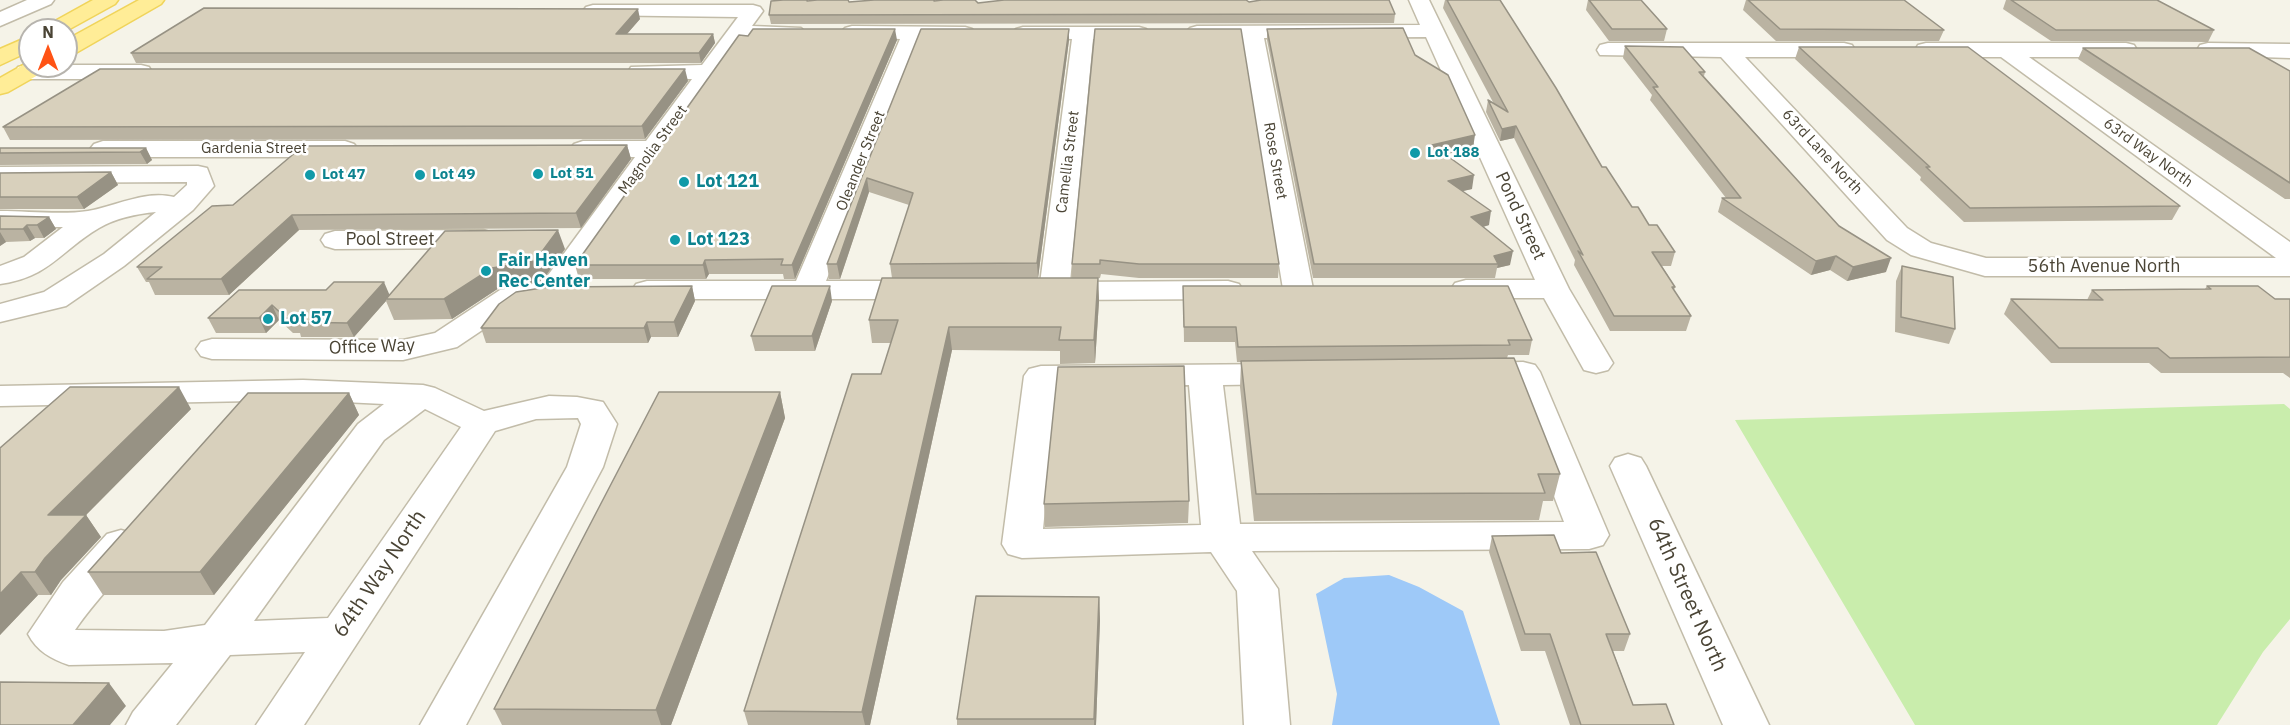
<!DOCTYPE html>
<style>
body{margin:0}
#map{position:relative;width:2290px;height:725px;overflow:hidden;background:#f5f3e8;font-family:"IBM Plex Sans",sans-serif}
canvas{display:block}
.north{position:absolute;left:18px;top:18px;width:60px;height:60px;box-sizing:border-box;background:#fff;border:2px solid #b7b4ae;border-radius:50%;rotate:0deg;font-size:16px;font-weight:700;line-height:24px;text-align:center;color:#4a4435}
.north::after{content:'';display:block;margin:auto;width:21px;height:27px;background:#ff5315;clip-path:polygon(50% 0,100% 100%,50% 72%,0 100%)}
</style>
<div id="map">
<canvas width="2290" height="725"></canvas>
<div class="north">N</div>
</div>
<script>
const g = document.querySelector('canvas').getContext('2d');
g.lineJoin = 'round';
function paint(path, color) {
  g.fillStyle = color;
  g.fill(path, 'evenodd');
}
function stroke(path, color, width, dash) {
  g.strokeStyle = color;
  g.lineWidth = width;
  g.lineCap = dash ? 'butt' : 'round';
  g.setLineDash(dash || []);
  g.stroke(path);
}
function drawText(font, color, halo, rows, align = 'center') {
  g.font = font + ' "IBM Plex Sans",sans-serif';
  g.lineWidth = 5;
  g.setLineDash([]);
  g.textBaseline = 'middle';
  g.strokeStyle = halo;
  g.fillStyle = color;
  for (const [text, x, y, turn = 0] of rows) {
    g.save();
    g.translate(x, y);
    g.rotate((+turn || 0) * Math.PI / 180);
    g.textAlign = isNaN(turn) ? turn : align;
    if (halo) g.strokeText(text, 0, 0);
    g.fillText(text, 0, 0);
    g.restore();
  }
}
paint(new Path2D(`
 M2284,404L2290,409V619L2263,652L2217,725H1915L1735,420Z`), '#c9edac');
paint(new Path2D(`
 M1389,575L1419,587L1463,611L1500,725H1332L1337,694L1316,594L1344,578Z`), '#9ec9f8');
const minor = new Path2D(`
 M27,0H54L51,4L0,26V12Z
 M1409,0H1429L1569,289L1613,363L1608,370L1596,373L1584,370L1544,298H1466L1455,295L1451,289L1455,283L1466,280H1535L1426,37L1264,38L1313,289L1309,295L1298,298L1287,295L1283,289L1242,38L1190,36L1186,32L1190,28L1197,26L1420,25Z
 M593,5H753L760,7L763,11L752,26L801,28L805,32L801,36L794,38H744L564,296L521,304L457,347L403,360L212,359L201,356L196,349L201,342L212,339L403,340L435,333L500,290L543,282L635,157H583L574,154L570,149L574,144L583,141H646L692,79H639L631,77L628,72L631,67L702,65L738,17L586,15L583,11L586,7Z
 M852,26L965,27L972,29L976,33L972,37L921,39L826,281H922L933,284L937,290L933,296L922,299H647L636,296L632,290L636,284L647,281H796L900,39L845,36L841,32L845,28Z
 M1023,27H1139L1146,29L1150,33L1146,37L1093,39L1070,282L1228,281L1239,284L1243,290L1239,296L1228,299L1055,300L1043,297L1039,291L1072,39L1016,37L1012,33L1016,29Z
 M1608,43H1844L1852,45L1855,50L1852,55L1844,57H1745L1907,228L1931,243L1986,258H2276L2001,57H1926L1918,55L1915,50L1918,45L1926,43H2126L2134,45L2137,50L2134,55L2126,57H2029L2290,242V276H1985L1911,255L1887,240L1721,57L1600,55L1597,50L1600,45Z
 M2208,43L2290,44V58L2200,55L2197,50L2200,45Z
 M26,65H141L149,67L152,72L149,77L141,79H26L18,77L15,72L18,67Z
 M103,141H345L354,144L358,149L354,154L345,157H103L94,154L90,149L94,144Z
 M198,166L207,168L214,186L193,210L124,266L66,306L0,322V304L44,292L104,254L156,212C136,214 116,218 99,228C60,251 50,277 0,284V266L24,257L63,227H0V211C26,211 63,215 88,211C117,206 144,190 174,197L187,185V182L0,183V167Z
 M483,230L493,233L497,239L493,245L483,248L335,249L325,246L321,240L325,234L335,231Z
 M1523,362L1535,365L1540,372L1609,535L1603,545L1589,549L1252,551L1278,589L1290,725H1244L1237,591L1211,552L1022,558L1008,554L1002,544L1024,376L1029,369L1041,366L1284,364L1296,367L1301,374L1296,381L1284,384L1223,385L1240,524L1564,522L1510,382L1473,383L1461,380L1456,373L1461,366L1473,363ZM1189,385L1201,525L1043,529L1057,386Z
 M303,380L423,385L435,388L484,411L549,396L577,397L603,402L617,424L603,467L466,725H420L567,467L581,424L578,418L536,419L495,431L304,725H256L305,652L230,655L176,725H126L133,712L173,663L69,665C51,659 37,651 28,634L63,582L107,534L121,530L135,534L141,544C123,575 95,600 75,630L164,631L205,625L358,424L384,404L303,400L0,406V386ZM425,409L461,427L328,618L254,621L384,440Z
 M1628,454L1641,458L1646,466L1769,725H1723L1610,466L1615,458Z`);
const major = new Path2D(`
 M93,0H118L115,4L66,31L42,30L46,26Z
 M139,0H164L161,4L74,54L66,56V40Z
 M30,36V51L0,65V49Z
 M30,61V66H48L45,71L8,92L0,94V78Z`);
stroke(minor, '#c2bca9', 3);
stroke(major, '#f0d45b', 3);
paint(minor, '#fff');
paint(major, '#ffed97');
paint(new Path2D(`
 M1445,0H1500L1602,167L1632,207L1675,252L1671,266H1662L1675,287L1674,290L1691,316L1686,331H1610L1574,265L1575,260L1514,138L1500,141L1486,112L1488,100L1494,104L1443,8Z
 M1588,0H1641L1667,29L1664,41H1609L1586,10Z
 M1746,0H1904L1944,30L1939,41H1776L1743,10Z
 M2006,0H2157L2214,30L2208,42L2051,41L2003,9Z
 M807,1L849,2L934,1L978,3L1249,2L1395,14L1394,23L771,24L769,15Z
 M640,19L627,34H713L715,43L701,63H136L131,53Z
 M921,29L1069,40L1038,278H1098L1099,301L1095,363L1060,364V351L952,350L870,725H748L744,711L881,374L891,343H872L869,320L892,278L890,264L909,205L869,192L840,279H829L827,264Z
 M1095,29L1279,264L1278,278H1139L1101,274L1100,278H1072V264Z
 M1267,29L1415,55L1473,148L1445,154L1472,189L1462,191L1489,225L1483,227L1510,265L1497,268L1495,278H1313L1267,40Z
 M748,36L897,40L795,279H784L783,274H709L706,279H579L575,265Z
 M1625,46L1705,72L1704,76L1839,226L1886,272L1847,281L1830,270L1811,275L1718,212L1722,198H1726L1650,100L1652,95L1623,58Z
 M1799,47L2180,206L2172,220L1964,222L1920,180L1921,177L1795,59Z
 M2083,48L2290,71V199H2285L2078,59Z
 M688,81L645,139L10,140L3,127Z
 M627,145L631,159L581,228L299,230L229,295H155L149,282H146L137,267L233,205Z
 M0,148H146L152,160L147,164L0,165Z
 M111,172L118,185L84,209H0V173Z
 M0,216L49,217L56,229L44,238H35L30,241L6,242L0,246Z
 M565,249L542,281L499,288L452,319L394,320L386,301L354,337H301L300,333H293L279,320L266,333H216L208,318L239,290L390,295Z
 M1902,266L1955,329L1949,344L1895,332L1896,281Z
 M692,286L695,301L678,337H651L648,343H486L481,328Z
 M1183,286L1532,340L1529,355H1508L1507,358L1560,474L1553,501H1543L1539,520L1254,521L1240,387L1241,362H1237L1235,342H1184Z
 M2207,286L2275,299H2290V378L2283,373H2161L2149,363H2051L2004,314L2011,299L2087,300L2092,290L2205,289Z
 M832,301L815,351H755L751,336Z
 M780,392L785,418L671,725H502L494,709Z
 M349,393L359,415L214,595H103L88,572Z
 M191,409L86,515L101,537L61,580L51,595H38L0,635V448Z
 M1189,501L1188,523L1045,527L1044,504Z
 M1492,536L1561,553L1630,634L1624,651H1613L1633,705L1674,725H1570L1545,651H1521L1489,552Z
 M1099,597L1100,620L1096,725H957V719Z`), '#bab3a2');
paint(new Path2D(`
 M638,9L640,19L619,43L616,34Z
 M895,29L897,40L795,279L792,265Z
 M1069,29V40L1038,278L1037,263Z
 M713,34L715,43L701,63L699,53Z
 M685,69L688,81L645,139L642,126Z
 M1516,126L1514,138L1500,141L1502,129Z
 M1475,135L1473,148L1430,158L1432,145Z
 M627,145L631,159L581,228L576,213Z
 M146,148L152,160L147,164L140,152Z
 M111,172L118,185L84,209L77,197Z
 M1474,175L1472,189L1446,195L1448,181Z
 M867,178L869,192L840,279L837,264Z
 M1491,211L1489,225L1469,231L1471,217Z
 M292,215L299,230L229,295L221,279Z
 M49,217L56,229L44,238L37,225Z
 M27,225L35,238L30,241L23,229Z
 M558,230L565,249L542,281L499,288L452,319L444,299L492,268Z
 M0,232L6,242L0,246Z
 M1513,251L1510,265L1497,268L1498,264L1494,256Z
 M1836,256L1830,270L1811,275L1816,261Z
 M1891,258L1886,272L1847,281L1853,267Z
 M705,260L709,274L706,279L703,265Z
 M1098,278L1099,301L1095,363L1094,340Z
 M384,282L390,296L386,299V301L354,337L347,323Z
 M692,286L695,301L678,337L674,322Z
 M830,286L832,301L815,351L812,336Z
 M272,305L279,320L266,333L259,318Z
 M647,322L651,337L648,343L644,328Z
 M949,327L952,350L870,725H865L862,712Z
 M179,387L191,409L86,515L101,537L61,580L51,595L35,572L45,558L48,515Z
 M780,392L785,418L671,725H661L656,710Z
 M349,393L359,415L214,595L200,572Z
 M21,572L38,595L0,635V594Z
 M1099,597L1100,620L1096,725H1094Z
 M109,683L126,706L110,725H73Z`), '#979284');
const building = new Path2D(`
 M783,0H807V1L817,0H848L849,2L874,0H934V1L943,0H975L978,3L1004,0H1246L1249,2L1261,0H1389L1395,14L769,15L771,1Z
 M1447,0H1500L1556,88L1602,167H1606L1632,207H1638L1649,225H1657L1675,252H1652L1675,287H1672L1691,316H1614L1578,251L1583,255L1516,126L1502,129L1488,100L1508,112Z
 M1589,0H1641L1667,29H1612Z
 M1748,0H1904L1944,30L1780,29Z
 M2011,0H2157L2214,30H2056Z
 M204,8L638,9L616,34H713L699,53H131Z
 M1403,28L1415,55L1448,75L1475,135L1432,145L1474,175L1448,181L1491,211L1471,217L1513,251L1494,256L1498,264H1314L1267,29Z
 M753,29H895L792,265H781L783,259L705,260L703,265H575L739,35L748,36Z
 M921,29H1069L1037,263L890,264L913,193L867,178L837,264H827Z
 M1095,29H1241L1279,264H1139L1100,260V264H1072Z
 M1625,46L1683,47L1705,72H1699L1839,226L1891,258L1853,267L1836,256L1816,261L1722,198H1741L1653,87H1658Z
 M1799,47H1968L2180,206L1970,208L1926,167H1930Z
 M2083,48H2249L2290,71V183Z
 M100,69H685L642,126L3,127Z
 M627,145L576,213L292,215L221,279H147L162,267H137L212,206L233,205L303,146Z
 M0,148H146L140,152L0,153Z
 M111,172L77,197H0V173Z
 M0,216L49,217L37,225H27L23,229H0Z
 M558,230L535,261L492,268L444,299H386L445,231Z
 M1902,266L1953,277L1955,329L1901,317Z
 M882,278H1098L1094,340H1059L1061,327H949L862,712L744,711L852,374H881L898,320H869Z
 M334,282H384L347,323L294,322L298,318H286L272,305L259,318H208L239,290H326Z
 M692,286L674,322H647L644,328H481L499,304L516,292L548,287Z
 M772,286H830L812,336H751Z
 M1183,286H1508L1532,340H1508L1510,345L1238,347L1236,327H1184Z
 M2207,286H2258L2275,299H2290V357L2170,358L2158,348H2059L2011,299L2103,300L2092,290L2211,289Z
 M1514,358L1560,474H1538L1545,493L1256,494L1241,361Z
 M1184,366L1189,501L1044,504L1058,367Z
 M70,387H179L48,515H86L45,558L35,572H21L0,594V448Z
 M659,392H780L656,710L494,709Z
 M248,393H349L200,572H88Z
 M1554,535L1561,553L1596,552L1630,634H1606L1633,705L1666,704L1674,725H1581L1550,634H1525L1492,536Z
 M976,596L1099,597L1094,719H957Z
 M0,682L109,683L73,725H0Z`);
paint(building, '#d8d0bc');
stroke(building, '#979284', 1.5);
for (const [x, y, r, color] of [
 [1415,153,6,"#0f9aa8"],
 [538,174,6,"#0f9aa8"],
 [310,175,6,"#0f9aa8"],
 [420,175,6,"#0f9aa8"],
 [684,182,6,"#0f9aa8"],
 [675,240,6,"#0f9aa8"],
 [486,271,6,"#0f9aa8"],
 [268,319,6,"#0f9aa8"]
]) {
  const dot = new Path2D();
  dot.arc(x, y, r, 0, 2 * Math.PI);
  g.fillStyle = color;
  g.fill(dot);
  stroke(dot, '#fff', 2);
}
drawText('15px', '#4a4435', '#fff', [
 ["Gardenia Street",254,149],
 ["Magnolia Street",653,150,-54],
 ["63rd Lane North",1822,152,47],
 ["63rd Way North",2148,153,36],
 ["Oleander Street",861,161,-68],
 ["Rose Street",1275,161,80],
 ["Camellia Street",1068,162,-83]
]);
drawText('bold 15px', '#0d838f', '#fff', [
 ["Lot 188",1427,153],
 ["Lot 51",550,174],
 ["Lot 47",322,175],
 ["Lot 49",432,175]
], 'left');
drawText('bold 18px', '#0d838f', '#fff', [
 ["Lot 121",696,182],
 ["Lot 123",687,240],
 ["Fair Haven",498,261],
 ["Rec Center",498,282],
 ["Lot 57",280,319]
], 'left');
drawText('18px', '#4a4435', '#fff', [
 ["Pond Street",1520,216,65],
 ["Pool Street",390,240],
 ["56th Avenue North",2104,267],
 ["Office Way",372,347,-2]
]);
drawText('21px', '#4a4435', '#fff', [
 ["64th Way North",380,574,-56],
 ["64th Street North",1687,595,66]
]);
</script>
